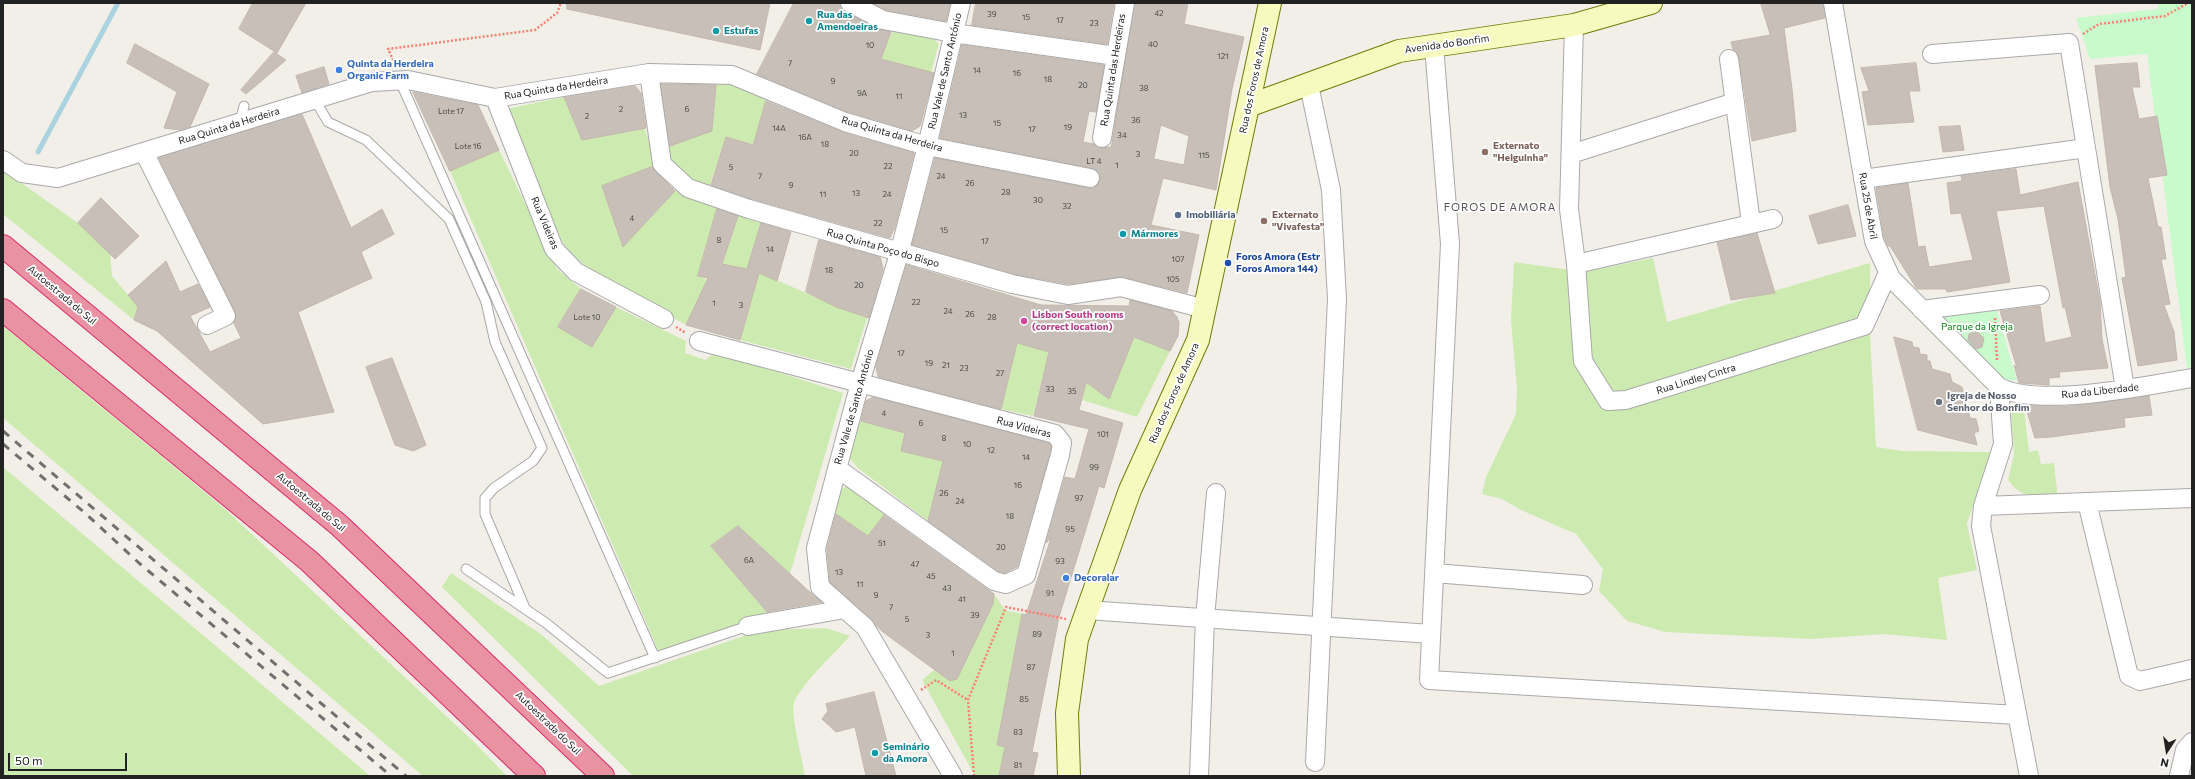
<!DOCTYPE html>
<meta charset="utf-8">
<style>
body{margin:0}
#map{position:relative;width:2195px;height:779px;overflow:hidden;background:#f2efe9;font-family:Commissioner,sans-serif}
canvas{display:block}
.frame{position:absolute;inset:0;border:4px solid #222;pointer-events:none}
.north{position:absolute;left:2147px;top:731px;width:40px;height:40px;-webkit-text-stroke:3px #fff;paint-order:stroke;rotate:192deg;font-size:11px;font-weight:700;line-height:16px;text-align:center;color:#222}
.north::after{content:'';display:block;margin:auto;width:14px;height:18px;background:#222;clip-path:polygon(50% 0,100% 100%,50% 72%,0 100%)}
.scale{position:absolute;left:8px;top:753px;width:119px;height:18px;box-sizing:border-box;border:2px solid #222;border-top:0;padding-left:5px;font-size:12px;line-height:14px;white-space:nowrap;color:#222;-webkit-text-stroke:3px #fff;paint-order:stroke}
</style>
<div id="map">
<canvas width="2195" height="779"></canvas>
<div class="frame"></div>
<div class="north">N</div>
<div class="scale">50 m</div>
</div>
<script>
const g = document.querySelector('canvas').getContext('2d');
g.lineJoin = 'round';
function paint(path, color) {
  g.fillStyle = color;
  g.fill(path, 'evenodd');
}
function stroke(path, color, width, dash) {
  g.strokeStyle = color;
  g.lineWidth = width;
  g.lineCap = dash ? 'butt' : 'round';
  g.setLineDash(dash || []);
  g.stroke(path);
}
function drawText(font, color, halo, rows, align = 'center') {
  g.font = font + ' Commissioner,sans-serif';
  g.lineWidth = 3.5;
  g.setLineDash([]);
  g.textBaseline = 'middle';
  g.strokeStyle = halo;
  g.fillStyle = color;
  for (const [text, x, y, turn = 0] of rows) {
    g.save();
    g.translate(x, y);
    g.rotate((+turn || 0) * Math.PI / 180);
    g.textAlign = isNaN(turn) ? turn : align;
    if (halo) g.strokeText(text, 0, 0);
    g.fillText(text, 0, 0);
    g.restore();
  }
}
paint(new Path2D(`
 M892,32L931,36L938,43V47L931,73L881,59Z
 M716,84L735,85L767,98L753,145L726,137L709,188C689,181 673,169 667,147L712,131Z
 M564,97L582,140L644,128L659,165L602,186L623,247L676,190L686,196L718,206L698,275L707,280L686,325C650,305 586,276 563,243L507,117L508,110L511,108Z
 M499,150L557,269L581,289L558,327L592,347L616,307L686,341L685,353L706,360L715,352L843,393L790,574L738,526L711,546L773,620L659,652L450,171Z
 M3,170L78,223L110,253L112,276L138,307L134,320L3,214Z
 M739,213L762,221L747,269L721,267Z
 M1653,258L1667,322L1870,263V333L1876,447L1903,451L1990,452L1967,524L1977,570L1938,578L1947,640L1884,634L1812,639L1665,632L1627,621L1599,591L1603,569L1576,534L1521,510L1502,499L1482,494L1486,477L1516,414L1517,389L1511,320L1514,262L1584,272Z
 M759,273C795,287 830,305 867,318L851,369L740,340Z
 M3,326L224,508L474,742L507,776H423L3,418Z
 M1134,337L1170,351L1137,417L1082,400L1086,382L1109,398Z
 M1017,343L1049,352L1033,416L1001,409Z
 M2023,402L2029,452L2038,450L2041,464L2054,463L2058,498C2036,497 2022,499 2008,480L2014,454L2011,409Z
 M857,420L905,433L902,451L943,461L928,521L859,469L849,458Z
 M3,467L355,763L370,776H3Z
 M849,485L887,512L868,536L833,512L839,490Z
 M451,573L542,635L599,686L761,630L826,628L850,636C836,652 800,685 794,703C790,714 803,762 805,776H633L442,587Z
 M994,594L1005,610L1022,614L997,745L1005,747L999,776H975L922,680L934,670L950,681L957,679L993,604Z`), '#cdebb0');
paint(new Path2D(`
 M2158,3H2192V367L2187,368L2147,54L2090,59L2076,18L2158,9Z
 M1994,301L2017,381L1998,378L1922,310Z`), '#c8facc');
stroke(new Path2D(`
 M38,152L118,3`), '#aad3df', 5);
const building = new Path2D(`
 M253,3H306L277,53L239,29Z
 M567,3H770L760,50L567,9Z
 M794,3H840L845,12L878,29L891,32L881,59L934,73L920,126L912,131L848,112L757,74Z
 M873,3H950L946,21L886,10Z
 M976,3H1114L1107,44L972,25Z
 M1135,3H1188L1184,24L1244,37L1232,89L1216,190L1163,178L1151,225L1199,235L1187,293L1123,277L1068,284L1014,274L912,245L935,158L1088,188H1094L1100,180V174L1092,168L940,138L962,45L1104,65L1096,112L1089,111L1083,142L1094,144L1101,148L1111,147ZM1161,125L1189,136L1184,165L1154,159Z
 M1761,3H1823L1825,18L1784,28L1792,89L1796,131L1752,141L1739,58L1733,49L1731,42L1770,35Z
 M135,44L209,84L190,127L180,130L164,128L177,92L127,63Z
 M274,52L286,60L246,94L241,90Z
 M1916,63L1920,91H1909L1914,122L1868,125L1862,92L1869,91L1861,68Z
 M2137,63L2140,87H2132L2139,119L2157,116L2167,175L2148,178L2158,227H2161L2166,259H2161L2170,304L2164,305L2174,332L2177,360L2138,366L2122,278L2126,277L2118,219L2110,187L2095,66Z
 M324,67L329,84L302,93L296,76Z
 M661,84L716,85L712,131L670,146Z
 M635,86L641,93L646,128L582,140L564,97Z
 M413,92L478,105L499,150L450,171Z
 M766,101L842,132L914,153L895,227L890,238L752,199L711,185L726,137L753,145Z
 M302,114L351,228L382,209L394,234L361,252L372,278L298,312L334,412L263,424L157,331L134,320L138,307L128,295L166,261L180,292L198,284L210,307L190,316L210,352L241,338L234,323L236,317L235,311L159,158Z
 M1960,126L1964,150L1943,152L1939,127Z
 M652,167L675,191L623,247L602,186Z
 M2016,169L2020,195L2078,182L2100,302L2102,339L2108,368L2059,372L2060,377L2049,378V385L2019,383L2014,365L2017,368L2000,311L2040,306L2045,343L2072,337L2065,307L2063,308L2044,206L1996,211L2010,282L1947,292L1946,289H1917L1890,246H1888L1884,237L1876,188L1908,183L1918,247L1925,246L1929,267L1973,260L1961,213L1951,214L1947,183L1962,181L1961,176Z
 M101,198L139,236L115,259L78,223Z
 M1848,205L1856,236L1818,244L1809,216Z
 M717,209L738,216L722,264L747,269L761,223L791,232L777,281L759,273L740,340L686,325L708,278L698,276Z
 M1757,233L1775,293L1731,300L1717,242Z
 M819,240L880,257L881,260L883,269L869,318L836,307L806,292Z
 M907,265L1041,305L1129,306L1130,300L1172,311L1177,317L1179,323L1178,336L1170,351L1134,337L1109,399L1086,382L1079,410L1123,423L1104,488L1099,486L1059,617L1032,752L1038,753L1033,776H999L1005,747L997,745L1022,614L1026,615L1051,538L1046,543L1065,477L1075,479L1089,429L1034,416L1049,352L1017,343L1001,409L878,377L876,367Z
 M581,289L616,307L592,347L558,327Z
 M1977,332L1984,338L1982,347L1976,349L1968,340L1969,334Z
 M1894,337L1912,342L1913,347L1919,348L1920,354L1927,355V361H1930L1932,369L1950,374L1952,382L1962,387L1970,418L1976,419L1979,431L1974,433L1977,445L1918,430Z
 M392,358L426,445L413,451L395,445L366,367Z
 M2149,396L2152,415L2124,418L2125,427L2051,437L2035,438L2025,405L2066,406Z
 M874,397L1049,443L1051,446L1050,453L1017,567L1005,573L998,571L928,521L943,461L901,451L905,433L861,421L866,401Z
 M836,514L868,536L884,515L994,594L993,604L957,679L950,681L883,632L830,582L827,549Z
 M738,526L813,595L822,602L767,612L711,546Z
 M874,692L896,776H866L855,727L836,732L822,719L828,711L826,704Z`);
paint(building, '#c7bfb8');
stroke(building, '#c4b6ab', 1);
const lane = new Path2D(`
 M400,81L655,658
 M315,100L328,122L366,140L449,219L486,302L495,342L542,448L533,461L494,488L485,498V514L525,608
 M240,122L244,106
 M466,569L546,623L608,673L748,626`);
const street = new Path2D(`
 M850,3L883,20L953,33L1116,56
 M1833,3L1874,241L1891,278L1999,387C2038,408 2147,386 2192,378
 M1574,25L1569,209L1576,264L1583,361L1608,401L1626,400L1864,326L1888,273
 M1434,46L1450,244L1429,680L2017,715
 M1932,54L2069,43L2125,389
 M1729,59L1751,223
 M649,73L662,164L688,188L749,209L1012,284L1068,295L1121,287L1205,309
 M1309,85L1331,190L1337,299L1315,762
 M495,98L554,249L576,272L664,319
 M1102,138L1125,3
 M144,152L226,316L207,325
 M1571,154L1735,102
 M3,160L22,173L58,178L372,82L408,80L495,98L649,73L732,75L845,122L927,146L1090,178
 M1863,179L2086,148
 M1576,264L1773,219
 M1922,310L2040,295
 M699,341L1055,434L1062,443L1060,455L1026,575L1006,584L994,581L837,468
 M1999,387L2003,444L1983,506L1981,526L2029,776
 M2087,502L2129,676L2140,681L2192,669
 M1983,506L2192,498
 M1434,573L1583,585
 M1087,610L1431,634
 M748,626L845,609
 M953,776L865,627L820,587L816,548L860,383L899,254L927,146L961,3
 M1199,776L1205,618L1216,493
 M2179,776L2185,750L2192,742`);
const secondary = new Path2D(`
 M1248,106L1399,51L1574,25L1651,3
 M1069,776L1067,713L1077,639L1130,490L1198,340L1270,3`);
const highway = new Path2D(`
 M3,246L340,526L603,776
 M3,310L309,561L534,776`);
stroke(lane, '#a9a9a9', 11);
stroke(street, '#a9a9a9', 20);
stroke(secondary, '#707d05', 24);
stroke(highway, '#dc2a67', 24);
stroke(new Path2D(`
 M2083,34L2099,24L2165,16L2188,3
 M395,64L388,49L535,30L557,13L561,3
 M1995,318L1997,360
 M676,327L686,333
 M921,690L936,680L968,700
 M974,776L968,700L1006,607L1066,619`), '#fa8072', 2.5, [2, 2]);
stroke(lane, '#fff', 9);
stroke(street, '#fff', 18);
stroke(secondary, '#f7fabf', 22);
stroke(highway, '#e892a2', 22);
stroke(new Path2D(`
 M3,431L406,776
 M3,444L85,513L139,563L391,776`), '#707070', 3, [8, 8]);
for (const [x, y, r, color] of [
 [809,21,4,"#0f9aa8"],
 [716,31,4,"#0f9aa8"],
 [339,70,4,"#3f7fe0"],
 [1485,152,4,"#8d6e63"],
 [1178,215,4,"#5c6f8a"],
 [1264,221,4,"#8d6e63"],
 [1123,234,4,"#0f9aa8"],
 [1228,263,4,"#1a4fb4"],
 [1024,321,4,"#d1479c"],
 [1939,402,4,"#6b7280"],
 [1066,578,4,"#3f7fe0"],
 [875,753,4,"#0f9aa8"]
]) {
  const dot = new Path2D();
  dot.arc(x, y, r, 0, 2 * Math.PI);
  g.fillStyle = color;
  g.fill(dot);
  stroke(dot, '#fff', 1.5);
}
drawText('8px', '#4b4948', null, [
 ["42",1159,13],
 ["39",992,14],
 ["15",1026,17],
 ["17",1060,20],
 ["23",1094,23],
 ["40",1153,44],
 ["10",870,45],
 ["121",1223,56],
 ["7",790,63],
 ["14",977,70],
 ["16",1017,73],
 ["18",1048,79],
 ["9",833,81],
 ["20",1083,85],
 ["38",1144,88],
 ["9A",862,93],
 ["11",899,96],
 ["2",621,109],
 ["6",687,109],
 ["Lote 17",451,111],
 ["13",963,115],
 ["2",587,116],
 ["36",1136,120],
 ["15",997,123],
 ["19",1068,127],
 ["14A",779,128],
 ["17",1032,129],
 ["34",1122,135],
 ["16A",805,137],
 ["18",825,144],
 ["Lote 16",468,146],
 ["20",854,153],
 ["3",1138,154],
 ["115",1204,155],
 ["LT 4",1094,161],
 ["1",1117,165],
 ["22",888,166],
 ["5",731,167],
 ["7",760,176],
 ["24",941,176],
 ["26",970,183],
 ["9",791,185],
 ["28",1006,192],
 ["13",856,193],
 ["11",823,194],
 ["24",887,194],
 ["30",1038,200],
 ["32",1067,206],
 ["4",632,218],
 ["22",878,223],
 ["15",944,230],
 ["8",719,240],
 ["17",985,241],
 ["14",770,249],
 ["107",1178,259],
 ["18",829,270],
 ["105",1173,279],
 ["20",859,285],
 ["22",916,302],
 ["1",714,303],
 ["3",741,305],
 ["24",948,311],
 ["26",970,314],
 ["Lote 10",587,317],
 ["28",992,317],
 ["17",901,353],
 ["19",929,363],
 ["21",946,365],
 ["23",964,368],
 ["27",1000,373],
 ["33",1050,389],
 ["35",1072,391],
 ["4",884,413],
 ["6",921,423],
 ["101",1103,434],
 ["8",944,438],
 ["10",967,444],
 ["12",991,450],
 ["14",1026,457],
 ["99",1094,467],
 ["16",1018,485],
 ["26",944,493],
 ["97",1079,498],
 ["24",960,501],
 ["18",1010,516],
 ["95",1070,529],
 ["51",882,543],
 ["20",1001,547],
 ["6A",749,560],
 ["93",1060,561],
 ["47",915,564],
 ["13",839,572],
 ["45",931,576],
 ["11",860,584],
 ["43",947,588],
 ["91",1050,593],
 ["9",876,595],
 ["41",962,599],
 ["7",891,607],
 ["39",975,615],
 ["5",907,619],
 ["89",1037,634],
 ["3",928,635],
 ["1",953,653],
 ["87",1031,667],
 ["85",1024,699],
 ["83",1018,732],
 ["81",1018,765]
]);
drawText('bold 10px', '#0d838f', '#fff', [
 ["Rua das",817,15],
 ["Amendoeiras",817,27],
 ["Estufas",724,31],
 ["Mármores",1131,234],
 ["Seminário",883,747],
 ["da Amora",883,759]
], 'left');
drawText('10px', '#222', '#fff', [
 ["Avenida do Bonfim",1447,44,-8],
 ["Rua Quinta das Herdeiras",1113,70,-81],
 ["Rua Vale de Santo António",945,71,-77],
 ["Rua dos Foros de Amora",1254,80,-78],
 ["Rua Quinta da Herdeira",556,88,-9],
 ["Rua Quinta da Herdeira",229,126,-17],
 ["Rua Quinta da Herdeira",892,134,16],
 ["Rua 25 de Abril",1868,206,80],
 ["Rua Videiras",545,223,67],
 ["Rua Quinta Poço do Bispo",883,248,16],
 ["Autoestrada do Sul",62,295,40],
 ["Rua Lindley Cintra",1696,379,-17],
 ["Rua da Liberdade",2100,391,-6],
 ["Rua dos Foros de Amora",1174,393,-66],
 ["Rua Vale de Santo António",854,407,-74],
 ["Rua Videiras",1024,427,15],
 ["Autoestrada do Sul",311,502,40],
 ["Autoestrada do Sul",548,723,44]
]);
drawText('bold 10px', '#366cbe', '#fff', [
 ["Quinta da Herdeira",347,64],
 ["Organic Farm",347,76],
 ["Decoralar",1074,578]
], 'left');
drawText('bold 10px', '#785e54', '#fff', [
 ["Externato",1493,146],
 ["\"Helguinha\"",1493,158],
 ["Externato",1272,215],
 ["\"Vivafesta\"",1272,227]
], 'left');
drawText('bold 10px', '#4e5e75', '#fff', [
 ["Imobiliária",1186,215]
], 'left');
drawText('bold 10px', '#164399', '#fff', [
 ["Foros Amora (Estr",1236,257],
 ["Foros Amora 144)",1236,269]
], 'left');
drawText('bold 10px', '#b23c85', '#fff', [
 ["Lisbon South rooms",1032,315],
 ["(correct location)",1032,327]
], 'left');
drawText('10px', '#0c8416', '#fff', [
 ["Parque da Igreja",1977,327]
]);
drawText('bold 10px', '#5b616d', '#fff', [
 ["Igreja de Nosso",1947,396],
 ["Senhor do Bonfim",1947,408]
], 'left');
g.letterSpacing = '1px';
drawText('11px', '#555', '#fff', [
 ["FOROS DE AMORA",1500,207]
]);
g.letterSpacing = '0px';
</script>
